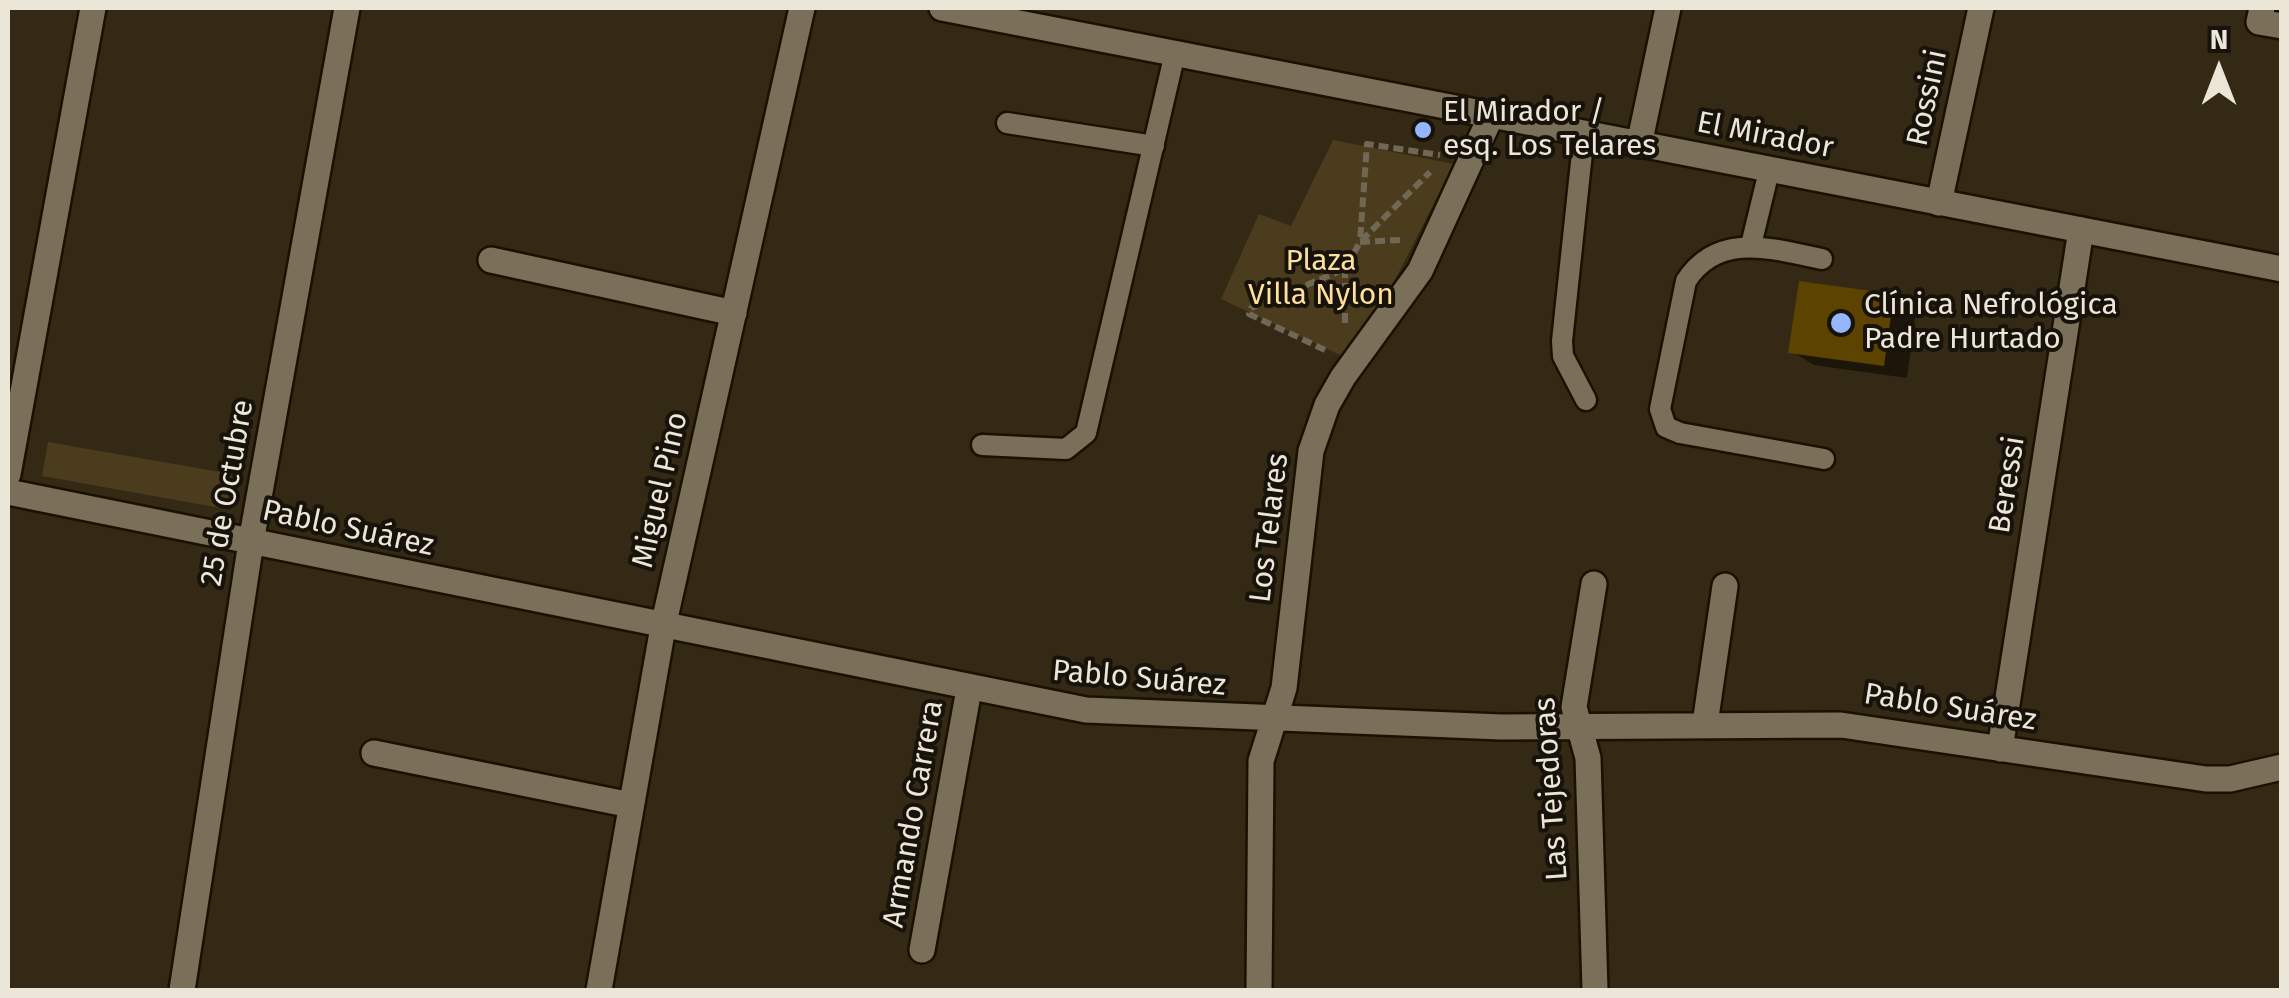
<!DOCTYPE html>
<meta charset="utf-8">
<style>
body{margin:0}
#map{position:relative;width:2289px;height:998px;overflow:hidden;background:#332914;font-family:"Fira Sans",sans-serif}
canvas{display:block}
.frame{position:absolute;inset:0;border:10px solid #ece6d9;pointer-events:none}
.north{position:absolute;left:2169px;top:20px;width:100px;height:100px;-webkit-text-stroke:8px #17120a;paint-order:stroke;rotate:0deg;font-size:28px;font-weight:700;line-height:40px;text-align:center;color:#ece6d9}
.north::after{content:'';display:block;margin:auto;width:35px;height:45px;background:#ece6d9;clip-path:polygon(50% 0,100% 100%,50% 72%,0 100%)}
</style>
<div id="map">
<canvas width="2289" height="998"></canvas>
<div class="frame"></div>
<div class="north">N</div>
</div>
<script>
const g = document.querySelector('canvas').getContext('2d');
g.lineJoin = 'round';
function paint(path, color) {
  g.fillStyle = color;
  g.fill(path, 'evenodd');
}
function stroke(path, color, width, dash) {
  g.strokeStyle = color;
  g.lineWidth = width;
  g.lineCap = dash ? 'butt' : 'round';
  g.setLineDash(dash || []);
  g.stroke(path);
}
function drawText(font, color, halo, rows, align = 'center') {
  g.font = font + ' "Fira Sans",sans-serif';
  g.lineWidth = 8;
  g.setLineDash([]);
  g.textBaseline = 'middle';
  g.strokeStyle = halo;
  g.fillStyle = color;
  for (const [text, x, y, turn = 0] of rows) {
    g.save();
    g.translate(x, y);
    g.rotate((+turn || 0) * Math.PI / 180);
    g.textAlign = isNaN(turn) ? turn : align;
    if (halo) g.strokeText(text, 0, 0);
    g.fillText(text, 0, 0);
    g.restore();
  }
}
paint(new Path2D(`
 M1333,140L1454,164L1395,280L1342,356L1221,299L1259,214L1291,226Z
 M48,442L232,474L226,509L42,476Z`), '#4b3c1e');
paint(new Path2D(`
 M1893,296L1916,310L1907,378L1814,365L1791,351Z`), '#0007');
paint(new Path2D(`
 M1799,281L1894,294L1884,366L1788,353Z`), '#5c4300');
const service = new Path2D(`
 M1007,123L1154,146
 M1584,134L1562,341L1563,356L1586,400
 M1751,245L1769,171
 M1822,259C1773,249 1718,231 1686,281L1660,409L1666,427L1680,433L1824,459
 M982,445L1066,449L1086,433L1175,53`);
const minor = new Path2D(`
 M2262,8L2259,22L2282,26
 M1639,145L1668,8
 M1939,203L1981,8
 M491,260L734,313
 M8,474L93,8
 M8,492L1086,710L1501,727L1841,725L2206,779H2230L2282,767
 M1594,584L1574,707L1588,758L1595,990
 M1705,724L1725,586
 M2000,749L2081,230
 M374,753L631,805
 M922,950L969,689
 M182,990L251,542L347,8
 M599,990L663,627L802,8
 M1259,990L1261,761L1284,688L1311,451L1327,405L1343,377L1420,271L1491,116`);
const secondary = new Path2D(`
 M942,8L2282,269`);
stroke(service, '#1a1101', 25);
stroke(minor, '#1a1101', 30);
stroke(secondary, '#1a1101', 30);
stroke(new Path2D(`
 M1400,240L1360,242L1367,144L1440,155
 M1345,323V269
 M1325,350L1249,314L1251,308L1345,269L1360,242L1430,172`), '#706855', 6, [10, 5]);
stroke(service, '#7a6f58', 20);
stroke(minor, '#7a6f58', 25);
stroke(secondary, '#7a6f58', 25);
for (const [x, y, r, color] of [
 [1423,130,10,"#95b6fd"],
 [1841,323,12,"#95b6fd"]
]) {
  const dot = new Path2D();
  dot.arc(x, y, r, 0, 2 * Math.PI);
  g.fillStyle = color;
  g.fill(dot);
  stroke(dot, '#17120a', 4);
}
drawText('30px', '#ece6d9', '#17120a', [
 ["Rossini",1928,98,-78],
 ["El Mirador",1765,136,11],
 ["Beressi",2008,485,-81],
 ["Miguel Pino",661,490,-77],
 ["25 de Octubre",228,493,-80],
 ["Los Telares",1270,528,-83],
 ["Pablo Suárez",348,529,12],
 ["Pablo Suárez",1139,679,5],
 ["Pablo Suárez",1950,708,9],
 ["Las Tejedoras",1552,789,-94],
 ["Armando Carrera",914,814,-80]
]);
drawText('30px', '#ece6d9', '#17120a', [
 ["El Mirador /",1443,113],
 ["esq. Los Telares",1443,147],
 ["Clínica Nefrológica",1864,306],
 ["Padre Hurtado",1864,340]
], 'left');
drawText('30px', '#fedf9e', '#17120a', [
 ["Plaza",1321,262],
 ["Villa Nylon",1321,296]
]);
</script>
